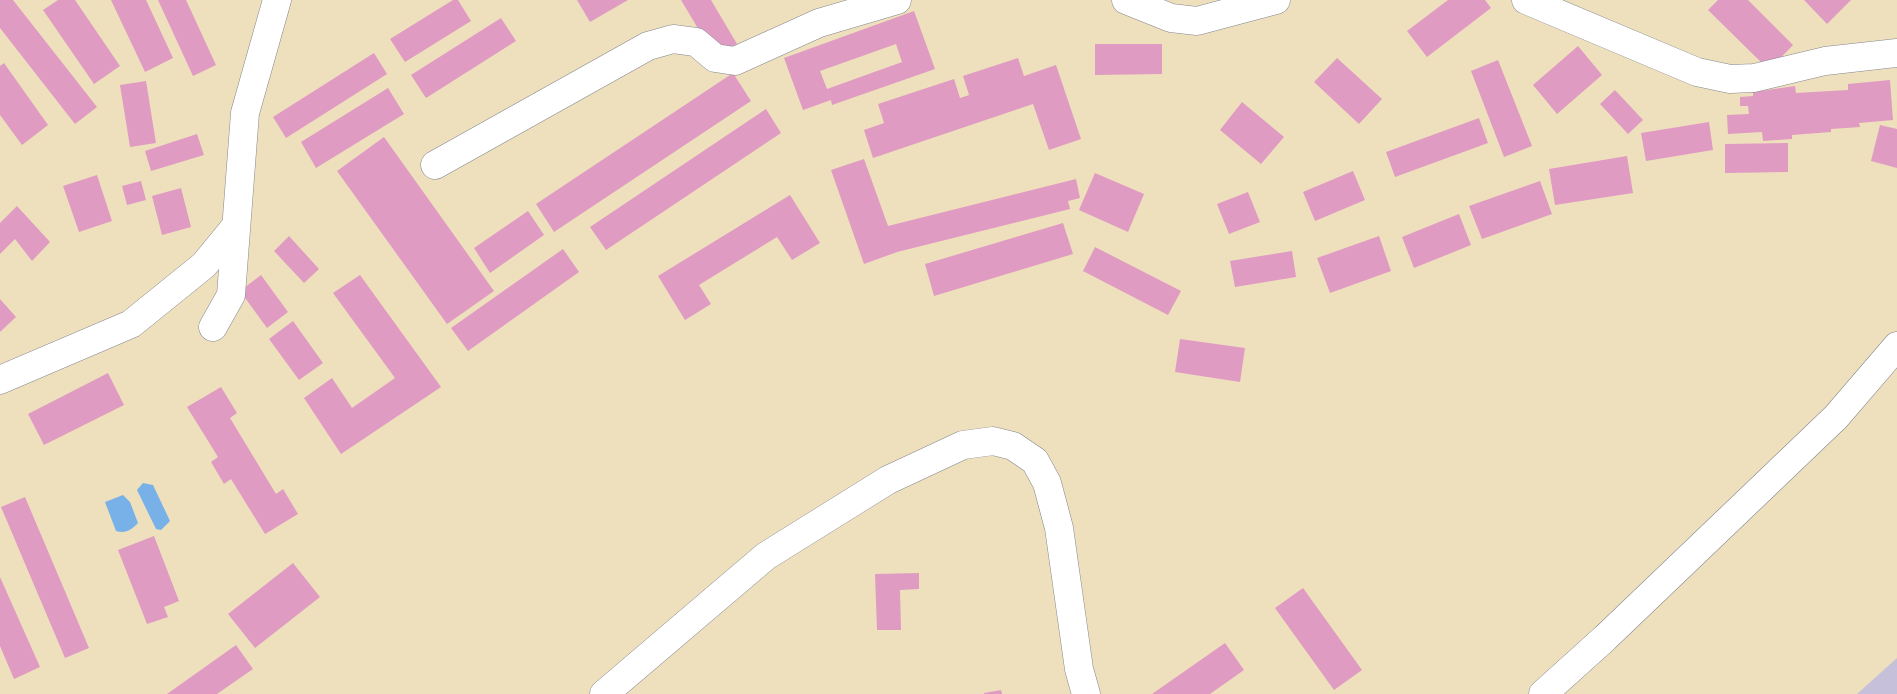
<!DOCTYPE html>
<style>
body{margin:0}
canvas{display:block;background:#eedfbd}
</style>
<canvas width="1897" height="694"></canvas>
<script>
const g = document.querySelector('canvas').getContext('2d');
g.lineJoin = 'round';
function paint(path, color) {
  g.fillStyle = color;
  g.fill(path, 'evenodd');
}
function stroke(path, color, width, dash) {
  g.strokeStyle = color;
  g.lineWidth = width;
  g.lineCap = dash ? 'butt' : 'round';
  g.setLineDash(dash || []);
  g.stroke(path);
}
paint(new Path2D(`
 M1897,658V694H1857Z`), '#c6c0da');
paint(new Path2D(`
 M143,483L153,485L170,521L161,530L156,529L137,490Z
 M123,495L130,502L138,523C131,530 126,534 116,531L105,502Z`), '#77b1e8');
paint(new Path2D(`
 M0,0H13L97,107L75,124L0,28Z
 M58,0H75L120,66L94,84L43,10Z
 M111,0H146L173,58L145,72Z
 M158,0H186L216,65L193,76Z
 M453,0H458L471,21L405,62L390,39Z
 M577,0H628L590,22Z
 M681,0H711L737,44L715,57Z
 M1448,0H1485L1491,8L1427,57L1407,31Z
 M1718,0H1748L1793,45L1769,70L1708,10Z
 M1804,0H1851L1827,24Z
 M914,11L935,69L832,105L831,100L803,110L784,58ZM896,44L902,62L827,89L820,71Z
 M501,18L516,41L426,98L411,75Z
 M1095,44H1162V74L1095,75Z
 M1578,46L1602,75L1557,114L1533,85Z
 M374,53L387,74L286,138L273,117Z
 M1018,58L1024,76L1056,65L1081,139L1049,150L1033,104L873,158L864,130L884,123L878,104L954,79L960,98L969,95L963,76Z
 M1337,58L1382,99L1359,124L1314,82Z
 M1498,60L1532,146L1504,157L1471,71Z
 M4,63L48,125L22,145L0,115V66Z
 M733,73L751,101L554,232L536,204Z
 M1890,80L1893,120L1859,123L1860,127L1831,129V132L1792,135V139L1763,141L1762,132L1728,134L1727,115L1749,114L1748,106H1740V97L1753,96V92L1795,86L1796,93L1848,90V84Z
 M146,81L156,143L130,147L120,85Z
 M388,88L404,114L316,168L301,142Z
 M1615,90L1643,120L1628,134L1600,104Z
 M1242,102L1284,137L1261,164L1220,130Z
 M766,109L781,133L606,250L590,227Z
 M1479,118L1488,143L1395,177L1386,152Z
 M1709,122L1713,150L1646,161L1641,133Z
 M1880,125L1897,129V168L1871,161Z
 M197,134L204,155L151,171L145,151Z
 M384,137L494,291L447,324L337,171Z
 M1788,143V172L1725,173V144Z
 M1627,156L1633,193L1555,205L1549,169Z
 M864,159L888,226L1076,179L1080,198L1068,201L1070,209L897,252L864,264L831,170Z
 M1353,171L1365,200L1315,221L1303,192Z
 M1095,173L1144,194L1128,232L1079,210Z
 M97,175L112,221L79,232L63,186Z
 M141,181L146,200L127,205L122,186Z
 M1540,181L1552,214L1482,239L1469,206Z
 M181,188L191,227L162,235L152,196Z
 M1248,192L1260,222L1229,234L1217,204Z
 M790,195L820,243L792,260L777,237L699,285L711,304L685,320L658,276Z
 M17,206L50,242L32,261L15,239L0,254V223Z
 M528,211L544,235L490,273L474,248Z
 M1459,214L1471,245L1414,268L1402,237Z
 M1063,223L1073,254L934,296L925,264Z
 M289,236L319,269L304,283L274,251Z
 M1379,236L1391,271L1330,293L1317,258Z
 M1095,247L1181,291L1168,315L1083,271Z
 M563,249L579,272L468,351L451,328Z
 M1292,251L1296,277L1235,287L1230,261Z
 M261,275L288,312L267,328L240,291Z
 M360,275L441,387L341,454L304,398L332,378L352,408L395,378L333,293Z
 M0,299L16,317L0,332Z
 M293,321L323,363L299,380L269,339Z
 M1180,339L1245,348L1240,382L1175,372Z
 M108,373L124,405L44,445L28,414Z
 M221,387L237,413L230,418L276,494L283,489L298,514L265,534L231,479L224,484L211,462L218,457L187,407Z
 M25,497L89,648L65,658L1,507Z
 M154,536L179,601L164,607L168,617L147,624L118,550Z
 M293,563L320,597L255,648L228,614Z
 M919,573V589L900,590L901,630H877L875,574Z
 M0,577L40,667L14,679L0,646Z
 M1303,588L1362,670L1334,690L1275,608Z
 M1225,643L1244,670L1210,694H1152Z
 M236,645L253,669L217,694H167Z
 M1001,690L1002,694H984V693Z`), '#e09bc3');
const minor = new Path2D(`
 M1126,0L1171,18L1197,21L1276,0
 M1526,0L1697,72L1730,79L1754,78L1825,61L1897,53
 M435,165L648,46L673,39L696,42L715,58L735,61L819,23L897,0
 M213,327L231,295L245,113L277,0
 M0,380L131,324L204,265L236,226
 M604,694L766,556L888,480L963,445L993,441L1013,446L1035,461L1047,483L1059,528L1079,669L1086,694
 M1543,694L1605,638L1836,417L1897,346`);
stroke(minor, '#84878e', 29);
stroke(minor, '#fff', 28);
</script>
